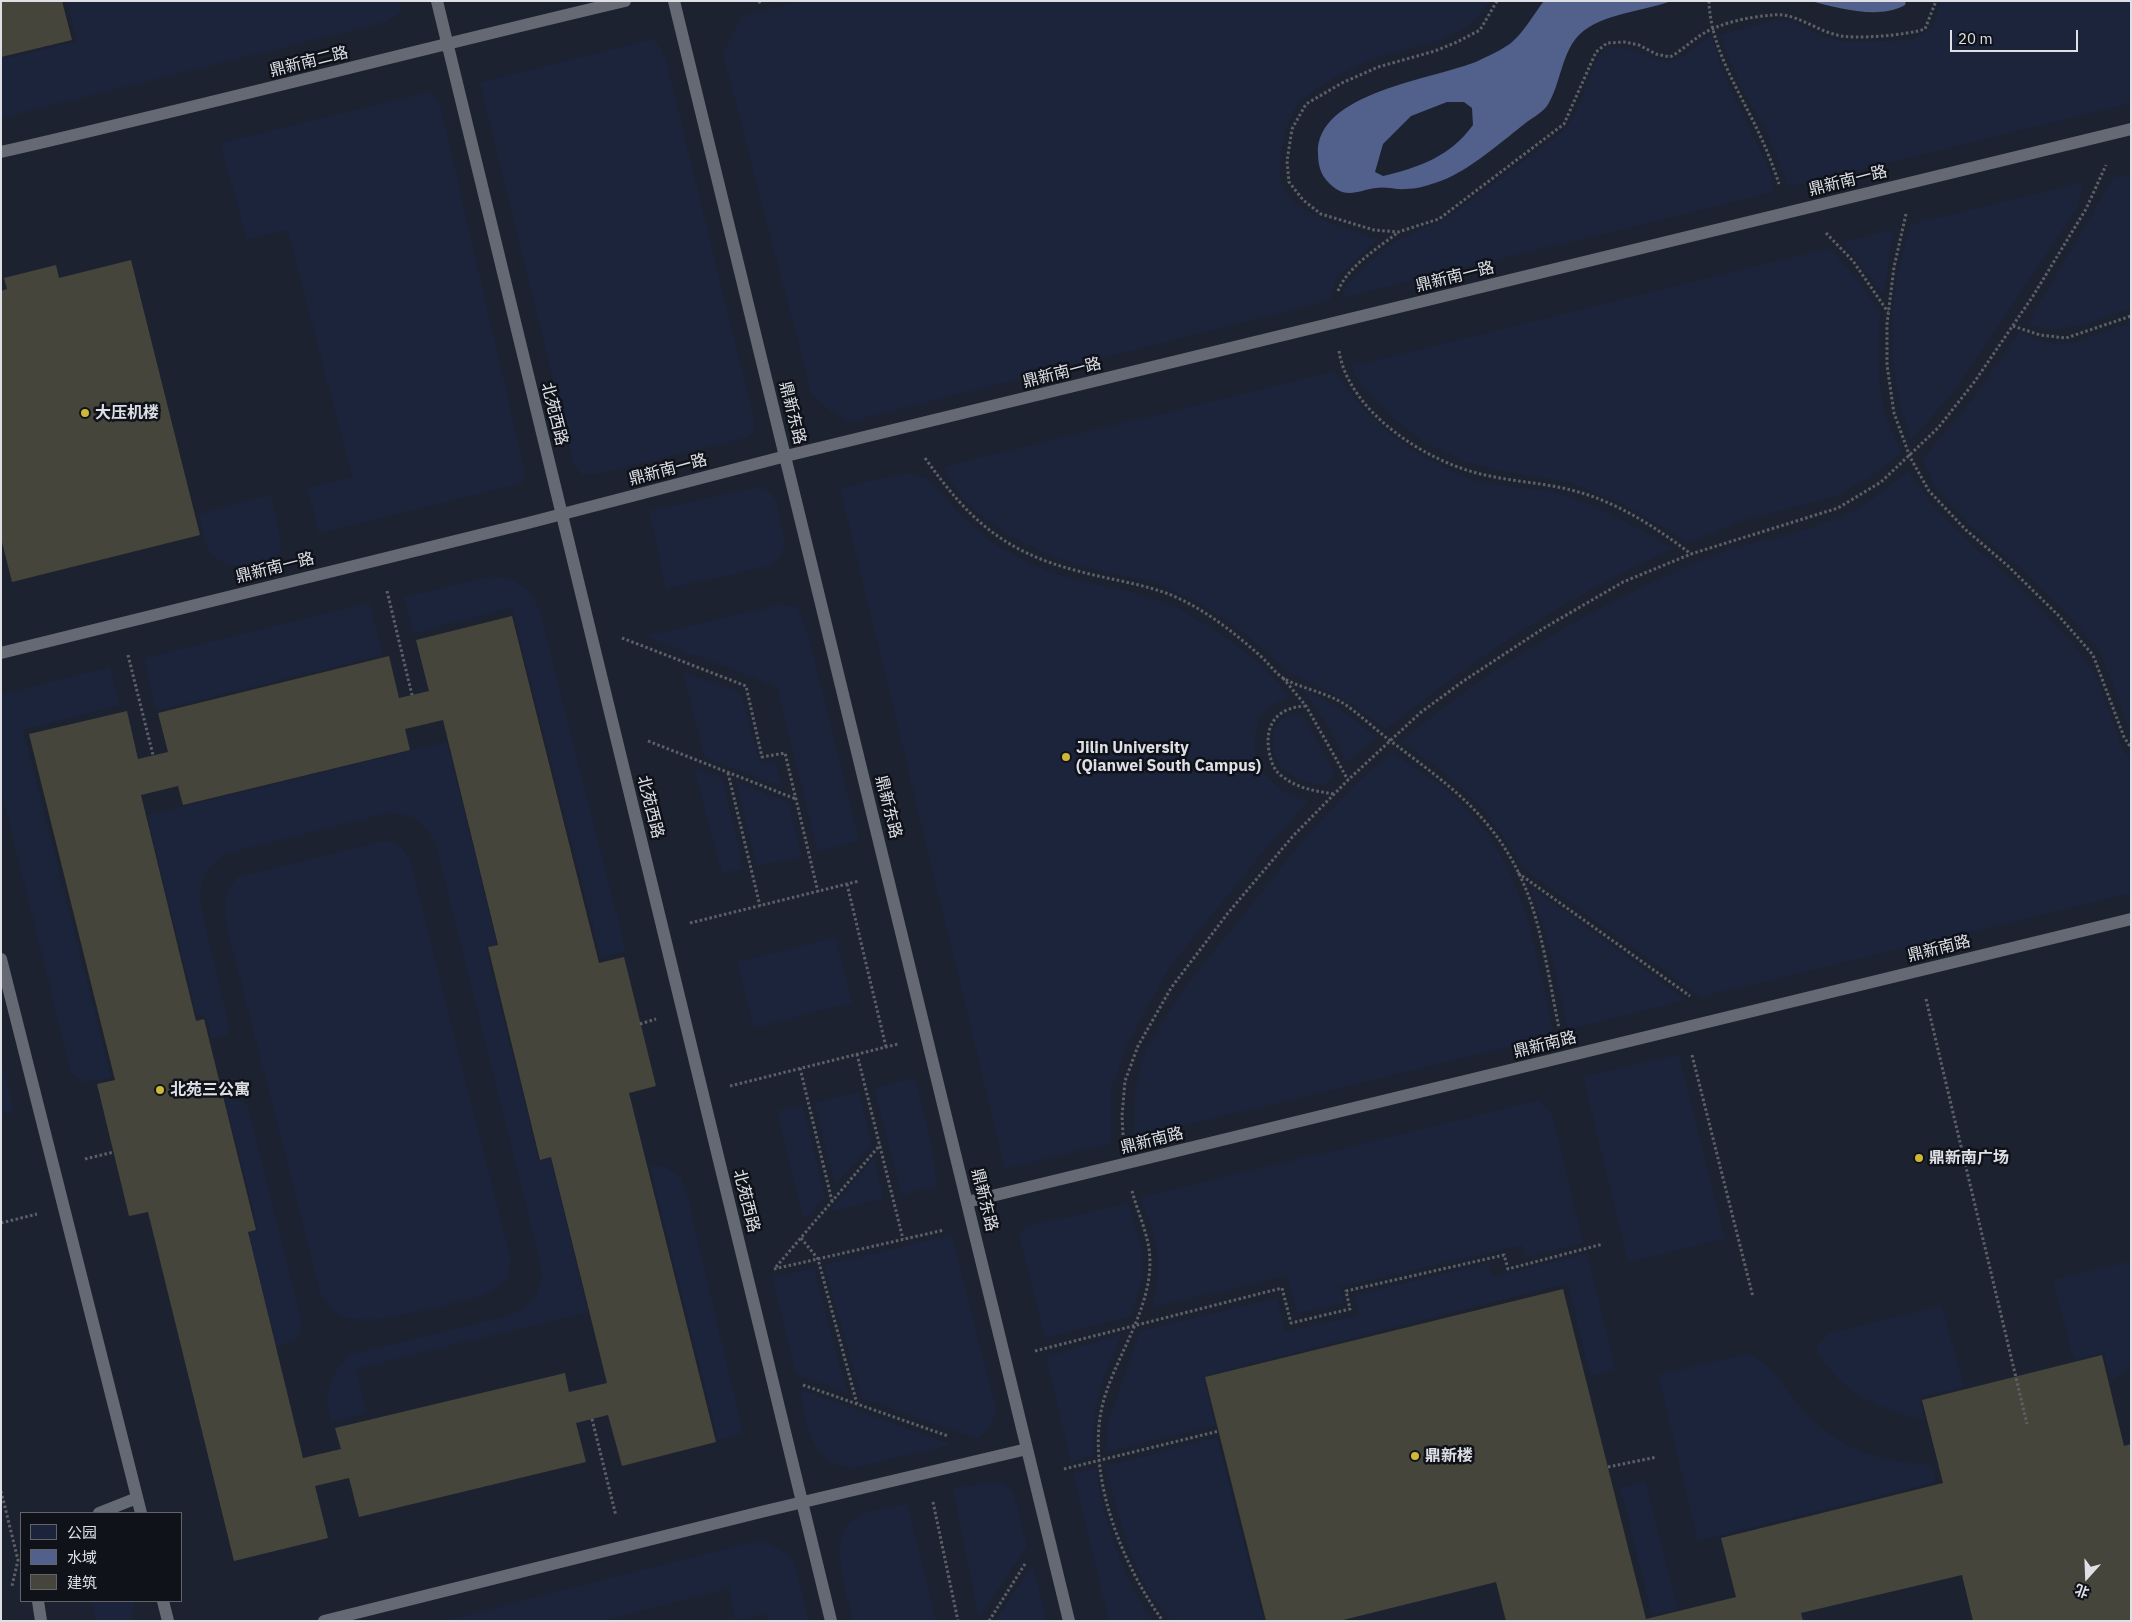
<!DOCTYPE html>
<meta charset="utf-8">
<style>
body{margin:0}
#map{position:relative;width:2132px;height:1622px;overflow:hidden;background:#181b23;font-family:"IBM Plex Sans","Noto Sans SC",sans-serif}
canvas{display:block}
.frame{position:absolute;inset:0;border:2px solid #dee0e6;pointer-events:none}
.legend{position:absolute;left:20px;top:1512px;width:162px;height:90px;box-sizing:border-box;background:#0f1219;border:1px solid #62646b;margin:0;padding:6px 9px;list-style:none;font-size:15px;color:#dee0e6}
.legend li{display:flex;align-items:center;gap:10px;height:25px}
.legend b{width:25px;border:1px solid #62646b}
.north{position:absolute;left:2062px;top:1552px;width:50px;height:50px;-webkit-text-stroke:4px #0f1219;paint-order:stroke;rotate:200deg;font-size:14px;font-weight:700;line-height:20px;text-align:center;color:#dee0e6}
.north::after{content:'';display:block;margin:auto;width:18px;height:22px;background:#dee0e6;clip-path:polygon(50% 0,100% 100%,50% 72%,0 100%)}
.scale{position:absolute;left:1950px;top:30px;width:128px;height:22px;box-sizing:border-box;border:2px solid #dee0e6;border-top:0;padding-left:6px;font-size:15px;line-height:18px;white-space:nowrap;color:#dee0e6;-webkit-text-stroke:4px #0f1219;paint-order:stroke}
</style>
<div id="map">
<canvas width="2132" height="1622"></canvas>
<div class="frame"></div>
<ul class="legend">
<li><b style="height:14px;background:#1c243b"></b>公园</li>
<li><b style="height:14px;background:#52618c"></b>水域</li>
<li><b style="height:14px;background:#46453b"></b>建筑</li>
</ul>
<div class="north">北</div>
<div class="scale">20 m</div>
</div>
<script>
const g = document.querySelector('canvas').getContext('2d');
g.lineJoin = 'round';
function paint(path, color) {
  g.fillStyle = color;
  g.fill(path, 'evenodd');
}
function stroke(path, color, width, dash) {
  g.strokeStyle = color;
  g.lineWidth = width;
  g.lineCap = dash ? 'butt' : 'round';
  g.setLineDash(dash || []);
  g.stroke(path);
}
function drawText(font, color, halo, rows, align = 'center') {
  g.font = font + ' "IBM Plex Sans","Noto Sans SC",sans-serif';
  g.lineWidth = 5;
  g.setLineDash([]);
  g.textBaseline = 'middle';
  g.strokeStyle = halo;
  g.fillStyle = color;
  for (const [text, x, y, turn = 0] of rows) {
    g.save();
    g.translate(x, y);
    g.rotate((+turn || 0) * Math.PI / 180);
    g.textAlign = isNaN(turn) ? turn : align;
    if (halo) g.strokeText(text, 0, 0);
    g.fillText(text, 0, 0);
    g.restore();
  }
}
paint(new Path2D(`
 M1,1H2131V1621H1ZM21,1513H181V1601H21Z`), '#1d2230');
paint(new Path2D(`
 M67,1H399L401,12L386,22L1,118V60L77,41Z
 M803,1H1489C1466,44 1419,43 1378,57C1361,63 1309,90 1299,103C1288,116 1283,140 1281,157C1281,163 1280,170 1280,176C1283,213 1349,229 1378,239L1336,278L1330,300L850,422L824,407L811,392L723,54L742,16Z
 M1941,1H2131V99L2125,105L1789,187L1768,134L1740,85L1720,35L1772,21H1790L1821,36L1847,42L1912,40L1933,27Z
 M1711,35L1727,82L1771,173L1774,192L1342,298L1345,287L1365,266L1397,240L1447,218L1565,130L1577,110L1598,56L1607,48L1620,47L1667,62L1684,56Z
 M652,39L659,46L666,60L754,420L753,432L746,438L597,474L582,475L574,465L480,82Z
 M430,92L440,104L525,473L522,483L319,533L307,488L352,477L288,230L247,239L220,143Z
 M2131,174V308L2086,324L2054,330L2027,325L2113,178Z
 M2081,183L2083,190L2075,211L1951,395L1911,440C1886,369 1886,296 1911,224Z
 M1893,229L1884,295L1843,243Z
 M1830,248L1855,277L1880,311L1878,369L1884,412L1901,453L1870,477L1834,497L1742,521L1690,543L1621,503L1568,482L1498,470L1463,461L1425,443L1394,419L1363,389L1351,366Z
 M2131,324V735L2119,699L2100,652L2072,619L2026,573L1973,528L1938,491L1922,460L1971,402L2019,332C2073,358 2081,334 2131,324Z
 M1335,371C1363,416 1403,450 1452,471C1461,474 1471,480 1481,482C1509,488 1539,487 1567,496C1605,509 1640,528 1673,549C1567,596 1477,657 1386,729L1353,704L1289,672L1242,631L1201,604L1157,583L1079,566L1043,552L1009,535L976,512L956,490L943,467Z
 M1908,471L1940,514L1967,541L2015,582L2074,645L2096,676L2123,750L2131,760V893L1701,997L1527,871L1482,807L1439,768L1401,742C1492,665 1598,603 1709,557C1748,541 1793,537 1832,520C1861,509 1884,491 1908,471Z
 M907,473L926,478L937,487L959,514L989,541L1029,563L1076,581L1126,590L1174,606L1220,633L1264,667L1289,697L1271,705L1260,718L1254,738L1257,765L1280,790L1308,801L1268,846L1170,966L1129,1041L1111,1087V1143L1005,1169L840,488Z
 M758,487L770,492L776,500L785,545L779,558L769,566L666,589L649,511Z
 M271,495C273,508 282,536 280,548C275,577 223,570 209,551C203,542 201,524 199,514Z
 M493,576C519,580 530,587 540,612L626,951L601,958L512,608L414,633L404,597Z
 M369,603L383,655L156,711L144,658Z
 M784,604L798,608L807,631L859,841L818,852L777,687L645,636Z
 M110,667L120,705L23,730L111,1078L83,1082L73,1075L70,1067L1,790V695Z
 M683,671L741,693L760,764L776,762L782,786L705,758Z
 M1302,687L1335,706L1376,737L1347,763L1331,730Z
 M1302,715L1335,773L1325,785C1311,783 1300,781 1288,773C1272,763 1264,726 1286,717C1291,715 1297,716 1302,715Z
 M447,742L497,944L486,948L539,1161L551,1158L588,1312L356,1369L366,1413L331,1422C323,1392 329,1374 351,1354L500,1318L526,1308L537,1294L542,1279L540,1262L435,842C422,819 416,816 389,813L225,854C206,869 201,877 200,901L230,1032L225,1036L212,1039L205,1015L197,1017L147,815Z
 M1392,752C1415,768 1439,783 1459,802C1524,862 1537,954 1554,1036L1134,1138L1135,1089L1146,1049L1186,986L1304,839L1359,781Z
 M694,768L722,778L744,869L722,873Z
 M736,782L788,802L802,856L757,866Z
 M383,841C399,843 404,848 411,863L510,1256C511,1282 504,1286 481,1296C448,1303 364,1332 336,1313C330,1309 324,1298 320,1292L225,919C224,901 225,890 238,877Z
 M1531,887L1686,1000L1568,1030L1552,957Z
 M835,937L852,1003L754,1028L737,962Z
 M1679,1054L1725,1239L1628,1262L1583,1077Z
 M1,1062L14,1111L1,1114Z
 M915,1077L932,1148L937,1186L902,1195L874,1088Z
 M859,1092L872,1145L835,1184L815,1103Z
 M231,1098L246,1103L249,1110L301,1317L302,1327L296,1340L276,1346L248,1232L258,1230L225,1099Z
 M1539,1100L1552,1114L1583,1243L1526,1257L1522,1245L1340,1287L1344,1303L1297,1313L1287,1275L1152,1308C1164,1260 1158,1242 1140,1198Z
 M803,1105L825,1197L804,1220L777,1111Z
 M874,1158L884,1198L829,1212Z
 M663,1165L681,1177L686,1190L743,1433L718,1440L650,1166Z
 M1128,1203L1142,1249V1278L1131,1316L1045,1338L1019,1236L1025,1227Z
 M952,1235L996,1408C993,1423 990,1430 977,1439L862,1398L824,1265Z
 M1587,1253L1615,1369L1590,1376L1568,1283L1204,1376L1215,1425L1106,1452L1107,1425L1140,1331L1277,1298L1285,1332L1359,1315L1355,1295L1489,1263L1492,1277Z
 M2131,1261V1366L2111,1381L2104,1353L2074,1360L2053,1280Z
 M814,1268L847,1393L796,1374L772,1278Z
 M1942,1306L1964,1387L1920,1398L1925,1420C1879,1409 1837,1392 1816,1347L1828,1334Z
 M1121,1334C1104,1377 1090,1408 1094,1455L1071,1462L1046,1357Z
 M1751,1355C1772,1365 1784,1388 1799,1405C1838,1450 1876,1461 1932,1465L1936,1482L1698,1541L1658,1375L1731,1357Z
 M799,1389L952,1445L852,1468C807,1462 809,1426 799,1389Z
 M1217,1437L1264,1621H1171C1163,1610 1153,1599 1146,1587C1126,1549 1116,1507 1106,1466Z
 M1096,1468C1104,1524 1121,1574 1153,1621H1109L1073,1474Z
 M1645,1481L1678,1609L1652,1615L1620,1488Z
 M988,1482L1003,1484L1013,1491L1027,1546L979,1617L953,1489Z
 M908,1504L936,1621H853C847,1593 823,1529 862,1514C876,1509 893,1507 908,1504Z
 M764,1542L788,1554L795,1564L809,1621H768L766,1613L735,1621L729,1588L602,1621H444L747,1543Z
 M1033,1565L1047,1621L996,1620Z
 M91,1601H135L131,1621H96Z`), '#1c243b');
paint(new Path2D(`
 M1544,1H1671C1642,12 1603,13 1580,34C1561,52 1561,85 1547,106C1542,113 1530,119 1523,125C1499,144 1465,174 1435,183C1426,186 1415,189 1406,189C1396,190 1385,186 1376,188C1359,190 1346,200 1330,184C1321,176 1318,165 1318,154C1315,92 1436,79 1478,61C1488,56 1502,50 1511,43C1524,32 1534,14 1544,1ZM1447,102H1464L1472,108L1473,125C1451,156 1418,168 1383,176L1375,172L1383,144L1411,116Z
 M1811,1H1906L1905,5C1880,20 1837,8 1811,1Z`), '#52618c');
paint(new Path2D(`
 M1,1H62L72,40L1,57Z
 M131,260L200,535L12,582L1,538V291L7,289L4,278L56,265L59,278Z
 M512,616L599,963L624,957L656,1086L629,1093L716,1442L622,1466L608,1415L576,1423L586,1462L359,1517L349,1478L315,1486L328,1538L234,1561L148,1212L129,1216L97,1084L115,1080L29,734L127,711L138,759L168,752L158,713L389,656L399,698L412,695L429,691L416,640ZM443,720L498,945L488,947L540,1160L551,1157L607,1383L569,1392L565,1373L335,1428L341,1449L303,1458L248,1232L256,1230L204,1019L196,1021L141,795L178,786L183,805L410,750L405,729Z
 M1563,1289L1646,1619L1736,1597L1721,1538L1943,1483L1922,1400L2102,1355L2124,1446L2131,1444V1621H1973L1962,1575L1801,1613L1803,1621H1506L1496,1582L1339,1621H1266L1205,1377Z`), '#46453b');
stroke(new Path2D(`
 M759,1L760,4
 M1497,1L1480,30L1457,42L1435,51L1378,67L1342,83L1306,104L1292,129L1287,161L1289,182L1303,200L1321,214L1374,230L1398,232L1439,219L1564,124L1596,52L1607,43L1624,42L1639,45L1656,54L1670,57C1681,51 1689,43 1698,37C1717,23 1749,17 1772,15C1795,12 1815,30 1837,35C1853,40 1908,35 1925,29L1936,1
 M1709,1C1710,41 1732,79 1749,113C1761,136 1771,159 1779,184
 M1906,214L1894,267L1887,324V365L1894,413L1910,457L1929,491L1966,530L2008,566L2058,615L2093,655L2124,737L2131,748
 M1826,233L1853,261L1888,312
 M1338,291C1348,266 1377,249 1397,233
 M2013,326L2040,335L2066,338L2131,316
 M1339,351C1349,413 1428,463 1485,475C1515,482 1546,483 1575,491C1617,502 1657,528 1691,554
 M925,458C969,520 1004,552 1078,571C1107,579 1138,583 1166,593C1200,606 1230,629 1257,653C1266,660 1274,672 1283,678C1302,689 1326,692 1346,705C1360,715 1374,728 1388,739C1447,784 1495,815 1525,887C1542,927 1550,985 1559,1028
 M387,591L412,695
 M622,638L746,686L762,757L785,753L818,892
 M128,655L153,755
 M1283,678L1306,706L1348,780
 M1306,706C1279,707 1264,723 1269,751C1271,762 1274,771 1283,777C1299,789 1316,791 1334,794
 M648,741L796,799
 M728,773L760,906
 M1518,873L1690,996
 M847,884L886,1047
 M690,923L859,881
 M1926,999L2027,1424
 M640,1024L656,1019
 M857,1054L903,1239
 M1692,1055L1753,1297
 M800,1068L832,1201
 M730,1086L898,1044
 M1123,1135L1122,1116L1125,1081L1138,1046L1171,988L1228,913L1293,836L1348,780L1420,713L1462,682L1544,628L1623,582L1691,554L1838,508L1881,482L1938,428L1975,381L2033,296L2086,209L2106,165
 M85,1159L114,1152
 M1132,1191C1137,1210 1146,1229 1149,1249C1156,1300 1121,1347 1106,1393C1081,1464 1121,1564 1163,1621
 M1,1223L37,1214
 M801,1238L818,1259L857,1404
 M776,1267L880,1145
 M774,1269L944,1230
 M1035,1351L1282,1288L1291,1323L1350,1309L1346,1291L1504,1255L1508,1269L1603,1244
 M803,1385L948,1436
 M592,1419L616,1516
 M1608,1467L1657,1457
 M1064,1469L1219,1431
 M1,1491L18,1560L12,1586
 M933,1502L958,1621
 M989,1621L1025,1564`), '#5d6067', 3, [2.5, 2.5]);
stroke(new Path2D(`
 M437,1L831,1621
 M674,1L1069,1621
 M1,152C210,104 417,50 625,1
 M1,653L524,524L786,456L2131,129
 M1,959L141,1513
 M967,1202L2131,919
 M99,1513L137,1498
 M38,1601L41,1621
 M163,1601L168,1621
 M324,1621L761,1512L1027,1449`), '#656973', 12);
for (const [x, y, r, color] of [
 [85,413,5,"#cfb837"],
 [1066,757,5,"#cfb837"],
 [160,1090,5,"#cfb837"],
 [1919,1158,5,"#cfb837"],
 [1415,1456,5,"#cfb837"]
]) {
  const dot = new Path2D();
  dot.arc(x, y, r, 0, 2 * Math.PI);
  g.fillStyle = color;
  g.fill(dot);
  stroke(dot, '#0f1219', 2);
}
drawText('16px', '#dee0e6', '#0f1219', [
 ["鼎新南二路",309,62,-14],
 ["鼎新南一路",1848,181,-14],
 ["鼎新南一路",1455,277,-14],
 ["鼎新南一路",1062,373,-14],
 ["鼎新东路",792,413,76],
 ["北苑西路",554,414,76],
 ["鼎新南一路",668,470,-15],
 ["鼎新南一路",275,568,-14],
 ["北苑西路",650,807,76],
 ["鼎新东路",888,807,76],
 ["鼎新南路",1939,949,-14],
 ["鼎新南路",1545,1045,-14],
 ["鼎新南路",1152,1141,-14],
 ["鼎新东路",984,1200,76],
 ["北苑西路",746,1201,76]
]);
drawText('bold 16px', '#dee0e6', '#0f1219', [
 ["大压机楼",95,413],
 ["Jilin University",1076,748],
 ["(Qianwei South Campus)",1076,766],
 ["北苑三公寓",170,1090],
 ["鼎新南广场",1929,1158],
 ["鼎新楼",1425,1456]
], 'left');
</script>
